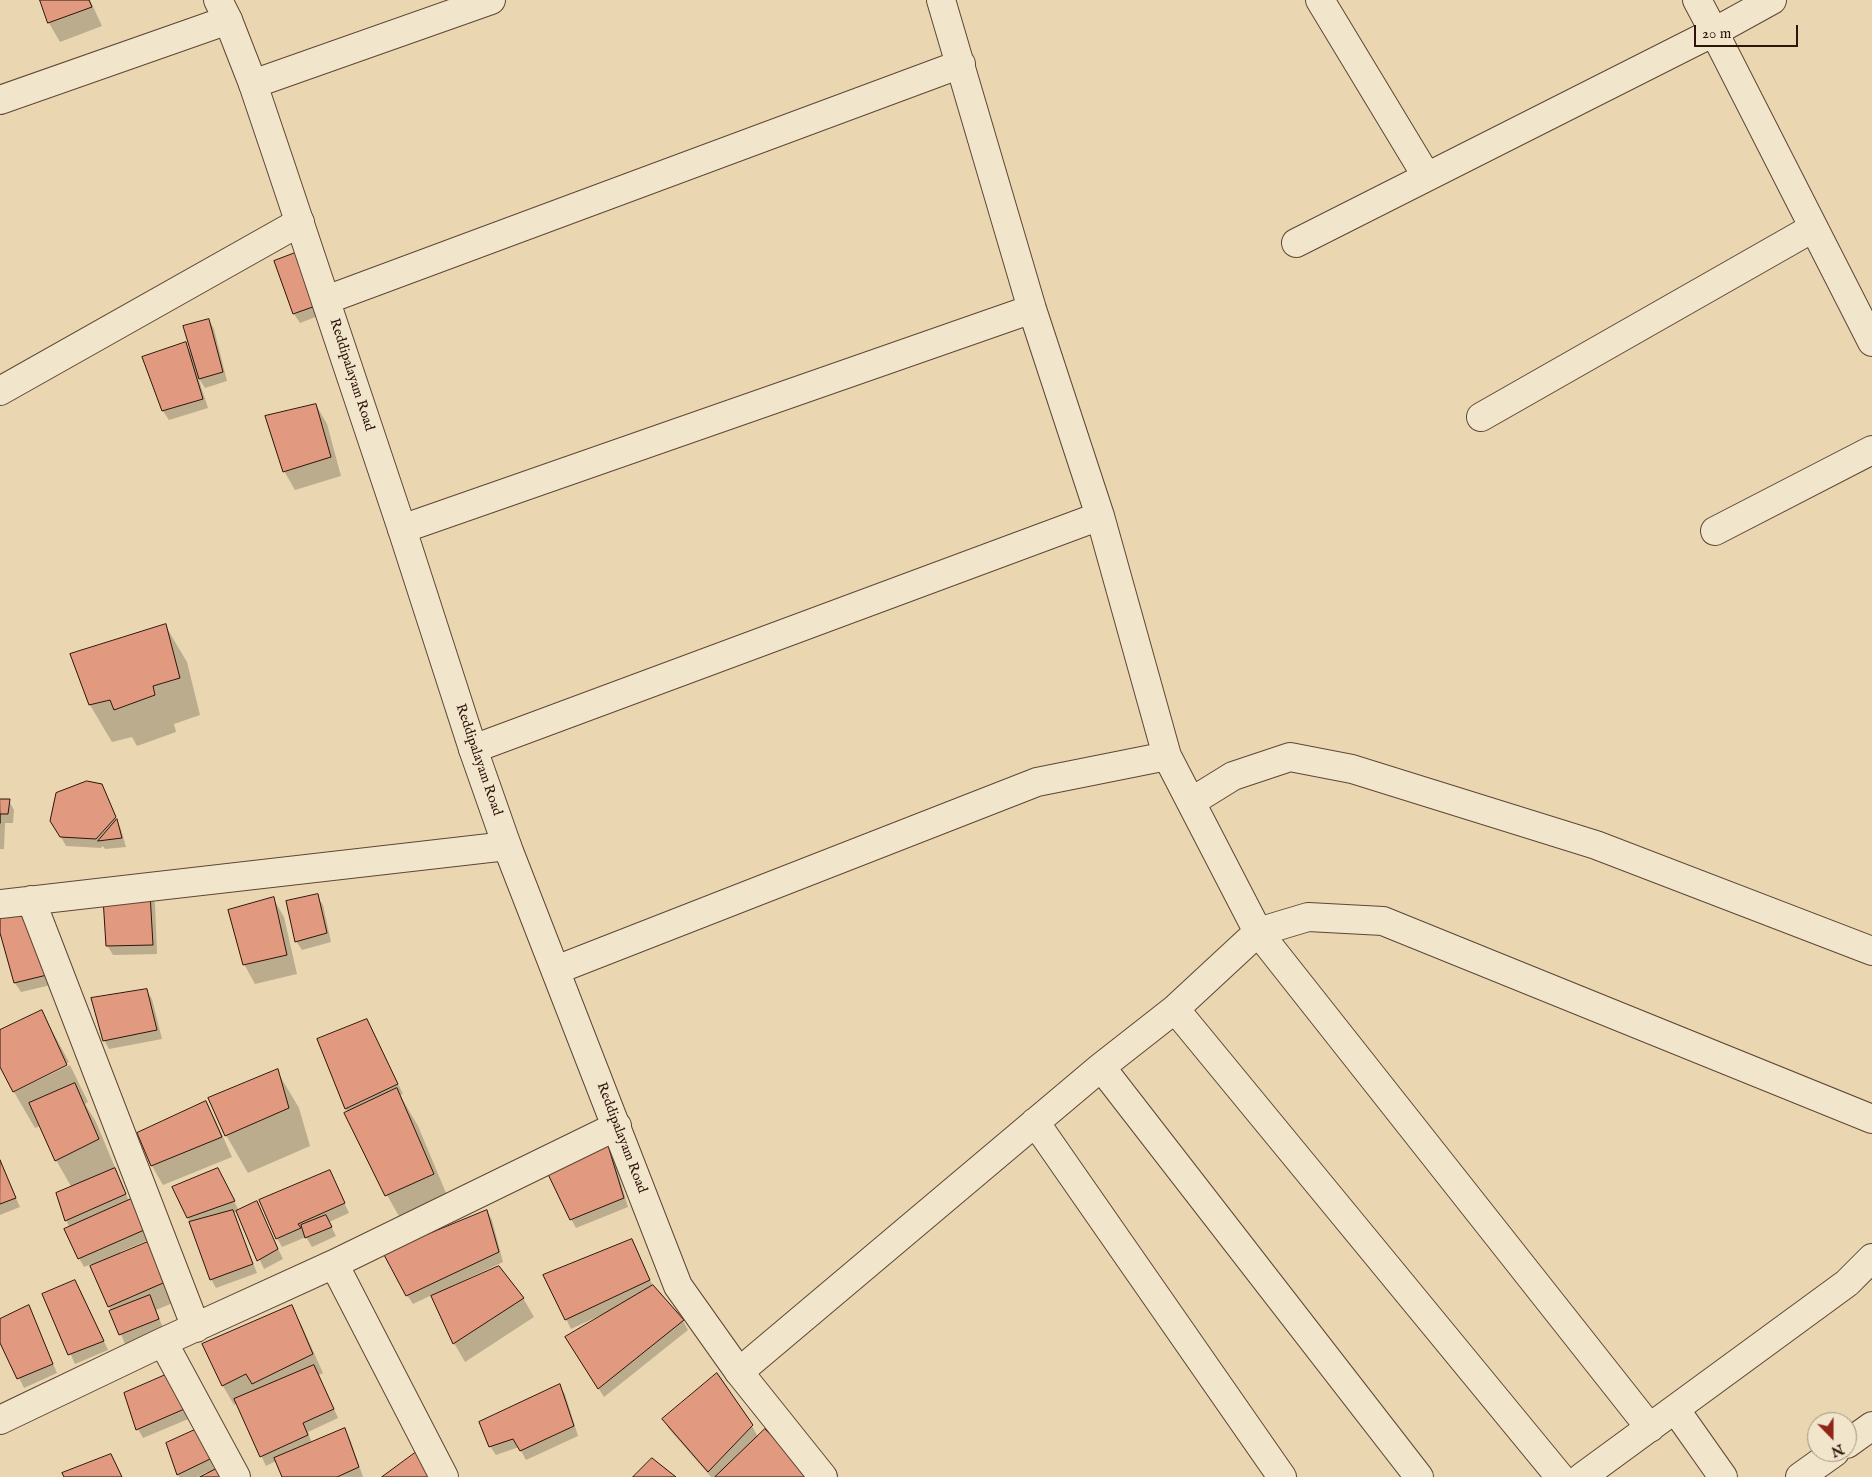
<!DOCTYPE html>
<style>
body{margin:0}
#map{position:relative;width:1872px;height:1477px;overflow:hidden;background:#ead7b1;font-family:"IM FELL English",serif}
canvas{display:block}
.north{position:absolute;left:1807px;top:1412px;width:50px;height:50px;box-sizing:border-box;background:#f1e5cc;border:1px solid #a3927e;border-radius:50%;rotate:158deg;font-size:14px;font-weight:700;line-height:20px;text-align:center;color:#2e150a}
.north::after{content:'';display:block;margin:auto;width:18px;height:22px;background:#8f2418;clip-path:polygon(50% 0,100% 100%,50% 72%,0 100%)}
.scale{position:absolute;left:1694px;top:25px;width:104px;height:22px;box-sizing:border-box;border:2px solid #2e150a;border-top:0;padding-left:6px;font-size:15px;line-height:18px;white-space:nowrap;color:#2e150a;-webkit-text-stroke:4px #f1e5cc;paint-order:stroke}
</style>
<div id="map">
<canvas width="1872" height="1477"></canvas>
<div class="north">N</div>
<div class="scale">20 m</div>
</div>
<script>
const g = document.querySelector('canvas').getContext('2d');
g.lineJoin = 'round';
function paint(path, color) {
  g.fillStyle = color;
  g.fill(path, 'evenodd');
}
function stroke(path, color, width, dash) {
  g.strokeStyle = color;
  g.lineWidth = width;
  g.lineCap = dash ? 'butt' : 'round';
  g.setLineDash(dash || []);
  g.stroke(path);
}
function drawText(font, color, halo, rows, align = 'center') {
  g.font = font + ' "IM FELL English",serif';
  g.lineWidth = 4.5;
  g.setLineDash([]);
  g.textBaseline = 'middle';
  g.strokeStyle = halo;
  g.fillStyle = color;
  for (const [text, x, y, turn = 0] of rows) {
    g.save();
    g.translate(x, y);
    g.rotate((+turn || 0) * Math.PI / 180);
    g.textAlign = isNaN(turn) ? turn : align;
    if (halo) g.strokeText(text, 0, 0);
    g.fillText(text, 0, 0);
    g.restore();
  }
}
paint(new Path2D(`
 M41,0H90L102,26L60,42L49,23Z
 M276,262L326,313L300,323L294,314Z
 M209,320L214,329L227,381L205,388L198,377L208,408L169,420L163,411L143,358L185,343L192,355Z
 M316,405L327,424L341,476L295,490L284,471Z
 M165,625L187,662L200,715L174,724L176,732L137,746L132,737L112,742L90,705L71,655Z
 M101,785L121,829L126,847L105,849L103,846L101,848L66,846L52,821Z
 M0,801H9L14,810L13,823H5L4,849H0Z
 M150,894L155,903L157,954L113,955L107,945Z
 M317,896L323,905L331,942L302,950L296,941Z
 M273,898L284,917L297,974L255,984L244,964Z
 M28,913L51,985L21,992L15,983L0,929Z
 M146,990L152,999L162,1039L109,1049L104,1040Z
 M42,1012L69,1062L13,1090L0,1064V1031Z
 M372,1030L403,1094L400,1095L418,1126L454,1212L408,1232L387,1195L346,1109L318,1040Z
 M70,1065L88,1102L85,1104L96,1122L129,1201L156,1237L120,1252L121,1254L155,1240L180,1300L156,1310L163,1328L125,1344L91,1264L84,1267L79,1258L70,1228L66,1220L72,1188L56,1160L40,1126L35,1128L14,1092Z
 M277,1071L299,1108L310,1146L248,1173L226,1135L210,1099Z
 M205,1102L216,1121L232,1157L163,1185L152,1166Z
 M606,1140L611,1149L628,1207L576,1228L571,1219Z
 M0,1163L20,1207L0,1215Z
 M330,1172L349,1213L329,1222L336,1236L312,1247L306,1237L282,1247L277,1238Z
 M223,1179L239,1211L256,1202L283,1259L264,1269L237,1211L233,1213L257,1273L216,1288L211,1279L188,1217Z
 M487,1211L492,1220L503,1262L448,1288L449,1290L523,1298L534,1317L465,1362L454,1343L432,1295L413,1304L407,1295Z
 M636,1250L653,1286L683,1321L688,1330L604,1397L572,1346L604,1315L603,1314L571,1329L545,1276Z
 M80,1290L108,1350L75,1364L44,1295Z
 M291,1307L302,1326L323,1373L319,1375L338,1418L308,1432L312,1444L345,1430L350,1439L363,1477H284L276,1461L266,1466L237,1403L234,1405L223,1386L204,1344Z
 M33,1316L57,1373L24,1388L0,1340V1320Z
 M170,1374L193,1417L143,1438L138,1429Z
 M559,1385L565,1394L578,1436L526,1460L519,1447L496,1455L490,1446Z
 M663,1419L752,1426L758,1437L810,1477H711L669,1429Z
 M204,1439L215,1471L203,1477L208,1475L207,1472L197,1477H179L168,1444Z`), '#0003');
const building = new Path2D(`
 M40,0H89L92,7L48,23Z
 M303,250L321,304L293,314L274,261Z
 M209,319L223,372L199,379L183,326Z
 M186,342L203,399L162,411L142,357Z
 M316,404L331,457L283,472L265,416Z
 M166,624L180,678L153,686L155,695L114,710L110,700L89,705L70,654Z
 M87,781L102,784L116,817L96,839L60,837L50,821L56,793Z
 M0,799H10L8,814H0V823Z
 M117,819L122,838L98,841Z
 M150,893L153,945L106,946L103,898Z
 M318,894L327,933L295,942L286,901Z
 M274,897L287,955L243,965L228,910Z
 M29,912L47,975L14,983L0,933V916Z
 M147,989L157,1030L103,1041L91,998Z
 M42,1010L67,1065L13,1092L0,1067V1030Z
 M367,1019L398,1084L345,1109L317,1039Z
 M278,1069L289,1108L225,1136L208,1098Z
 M75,1083L99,1139L55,1161L29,1103Z
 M397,1088L434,1174L385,1196L344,1113Z
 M206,1101L222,1137L151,1166L137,1133Z
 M606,1139L624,1198L570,1220L545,1168Z
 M0,1160L16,1198L0,1204Z
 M115,1168L126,1194L65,1221L56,1193Z
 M218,1168L235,1201L187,1218L172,1187Z
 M330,1170L345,1203L298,1224L301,1228L276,1239L259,1200Z
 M138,1196L151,1227L78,1259L64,1229Z
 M257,1201L278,1249L257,1261L236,1211Z
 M233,1210L253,1264L210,1280L189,1222Z
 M487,1210L499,1252L406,1296L383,1253Z
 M326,1215L332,1227L305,1238L301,1225Z
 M155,1239L170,1280L108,1307L90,1266Z
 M632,1239L650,1280L565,1320L543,1275Z
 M499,1266L524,1298L453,1344L431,1296Z
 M75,1280L104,1341L68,1355L42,1294Z
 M653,1285L684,1320L598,1389L565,1337Z
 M150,1295L159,1319L119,1335L109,1311Z
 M29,1305L53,1364L17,1379L0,1343V1319Z
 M292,1305L313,1354L252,1384L246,1374L222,1386L202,1344Z
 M314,1365L334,1409L303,1423L308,1435L260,1457L234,1399Z
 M170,1373L189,1407L136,1430L124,1393Z
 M717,1373L753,1425L708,1472L662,1419Z
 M560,1384L574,1426L520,1451L513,1439L489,1447L479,1422Z
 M199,1428L210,1459L177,1475L166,1443Z
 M345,1428L359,1467L337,1477H282L274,1458Z
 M765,1429L810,1475L807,1477H715Z
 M419,1450L433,1477H382Z
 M111,1454L122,1477H64L62,1473Z
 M652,1458L676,1477H633Z
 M222,1466L227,1477H200Z`);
paint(building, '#e1997f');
stroke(building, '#2e150a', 1);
const minor = new Path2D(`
 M941,0L1032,309L1100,516L1167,756L1258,932L1650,1428
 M1320,0L1427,177
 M1697,0L1714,32L1772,0
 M253,84L491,0
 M0,100L228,20
 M1296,243L1714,32L1872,342
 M326,300L961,64
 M0,391L300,222
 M1481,417L1813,228
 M402,529L1032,309
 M1715,531L1872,450
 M473,749L1100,516
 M1191,802L1233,776L1290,757L1352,769L1596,845L1872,951
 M31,900L196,1328
 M0,904L507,846
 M556,970L1037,782L1167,756
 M1175,1009L1560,1477
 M1101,1067L1419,1477
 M1035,1122L1282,1477
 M334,1264L444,1477
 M163,1342L236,1477
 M739,1372L1101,1067L1175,1009L1258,932L1308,917L1383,921L1872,1119
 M1675,1409L1723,1477
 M0,1420L163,1342L334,1264L617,1126
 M1847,1444L1872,1426
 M1582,1477L1847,1283L1872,1258
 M1800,1477L1835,1452`);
const tertiary = new Path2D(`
 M218,0L228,20L253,84L280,164L402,529L473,749L507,846L678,1286L739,1372L823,1477`);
stroke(minor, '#5d4634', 30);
stroke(tertiary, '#5d4634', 30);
stroke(minor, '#f1e5cc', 28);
stroke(tertiary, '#f1e5cc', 28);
drawText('14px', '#2e150a', '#f1e5cc', [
 ["Reddipalayam Road",351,375,72],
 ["Reddipalayam Road",478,760,71],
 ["Reddipalayam Road",621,1138,69]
]);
</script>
